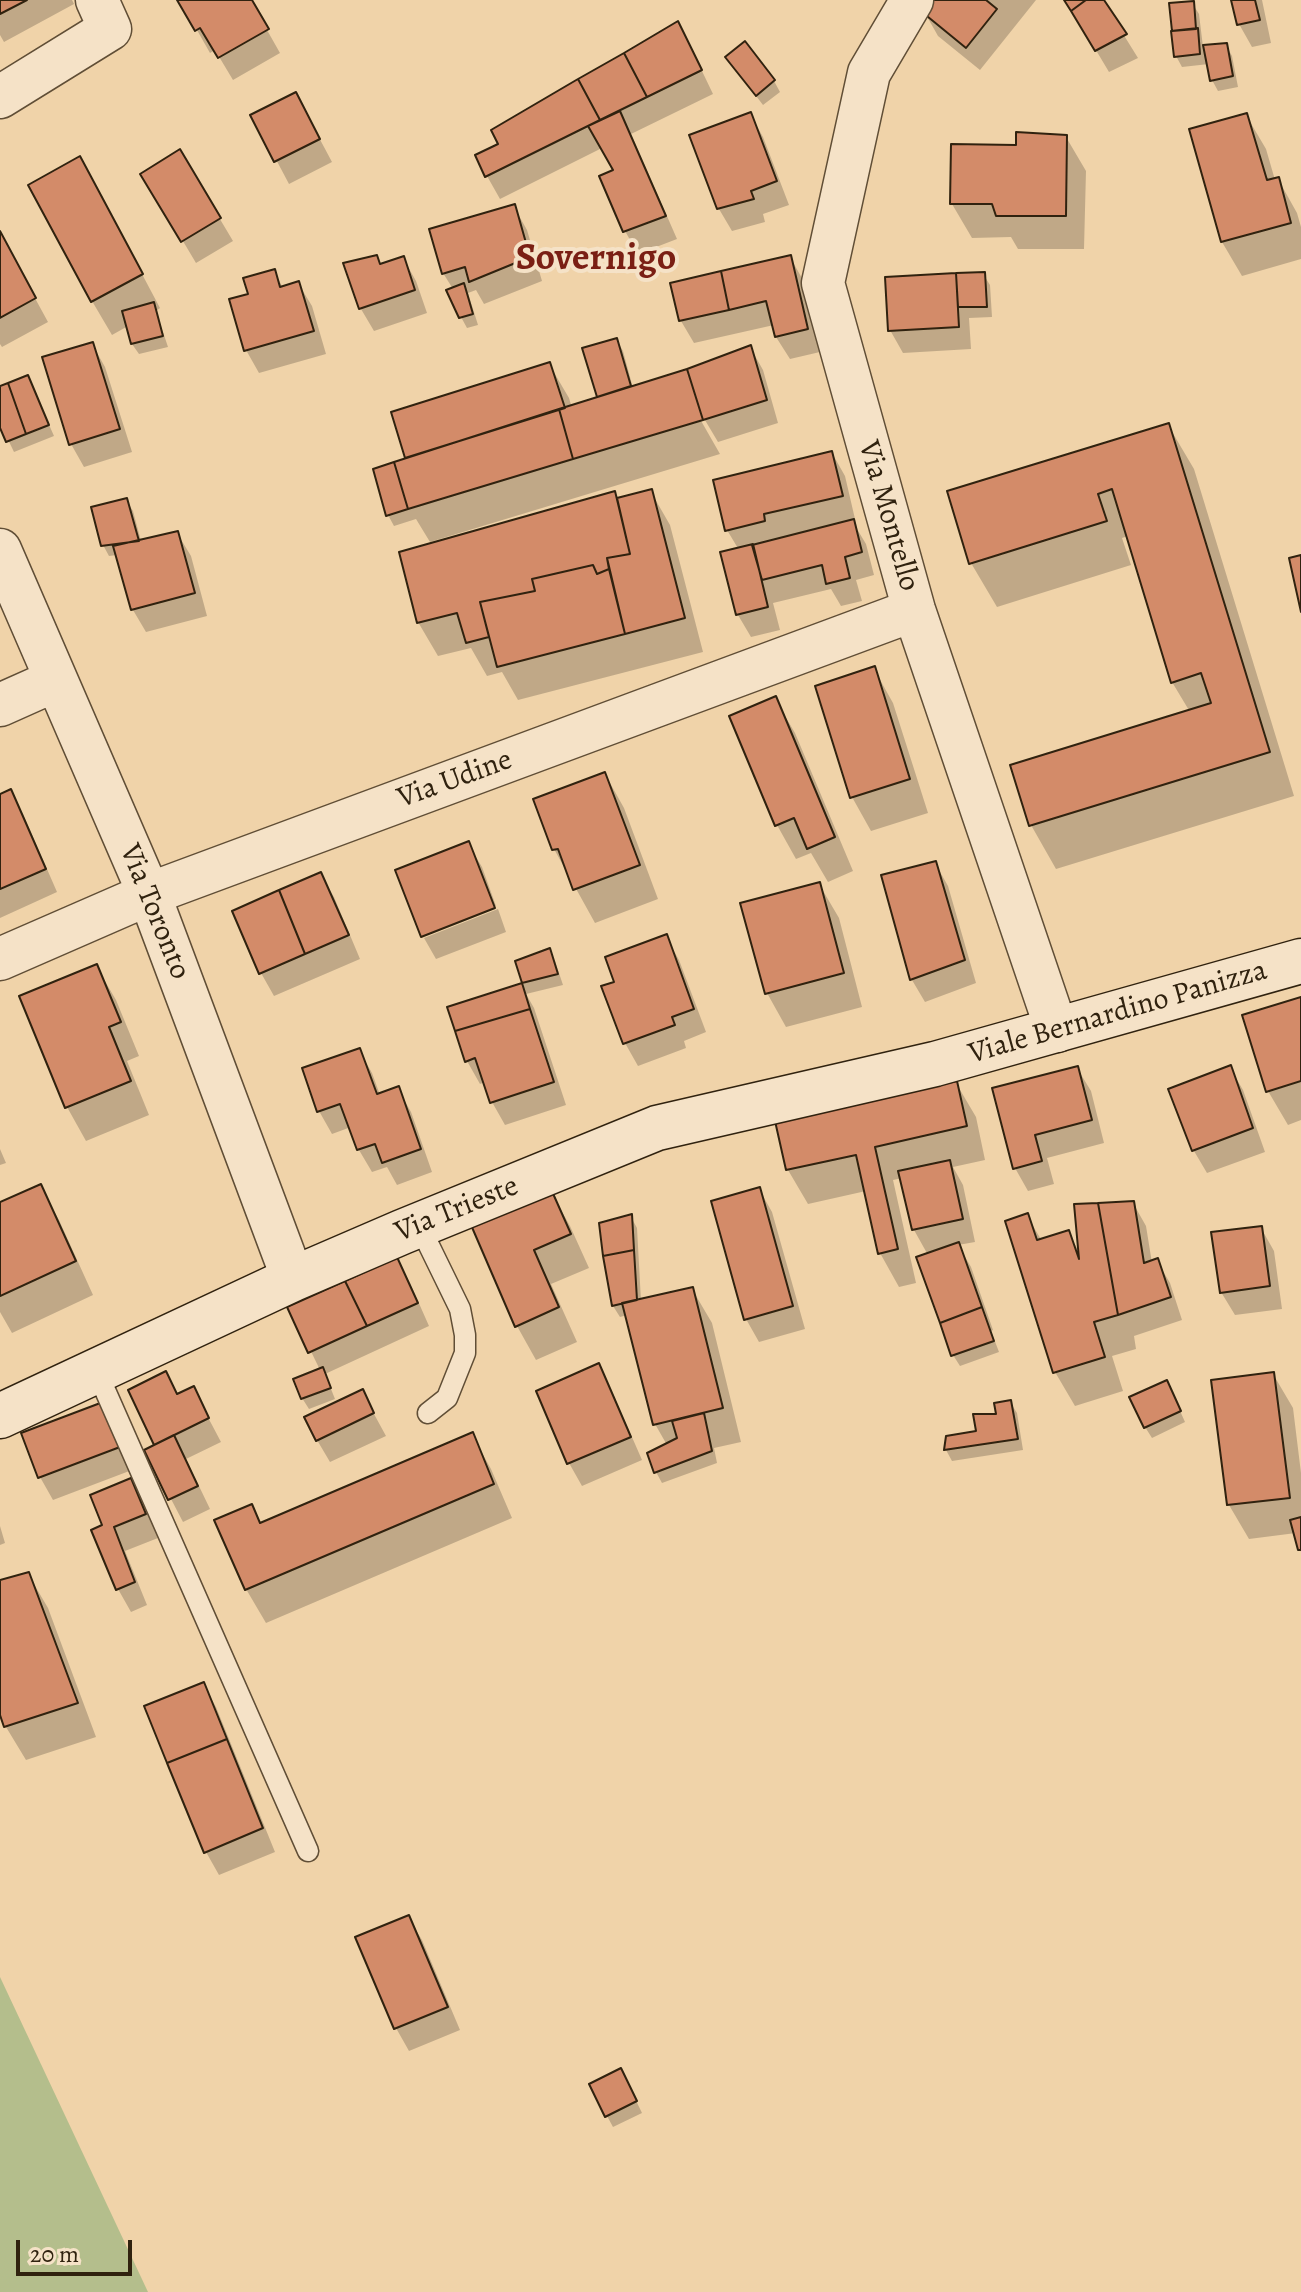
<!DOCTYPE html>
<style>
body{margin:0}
#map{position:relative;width:1301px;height:2292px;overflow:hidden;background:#f0d3a9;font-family:Alegreya,serif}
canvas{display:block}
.scale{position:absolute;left:16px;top:2240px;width:116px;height:36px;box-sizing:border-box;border:4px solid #30220f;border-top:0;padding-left:10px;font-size:24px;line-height:28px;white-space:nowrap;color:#30220f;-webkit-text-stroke:6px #f5e2c7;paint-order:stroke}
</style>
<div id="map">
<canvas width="1301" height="2292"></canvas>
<div class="scale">20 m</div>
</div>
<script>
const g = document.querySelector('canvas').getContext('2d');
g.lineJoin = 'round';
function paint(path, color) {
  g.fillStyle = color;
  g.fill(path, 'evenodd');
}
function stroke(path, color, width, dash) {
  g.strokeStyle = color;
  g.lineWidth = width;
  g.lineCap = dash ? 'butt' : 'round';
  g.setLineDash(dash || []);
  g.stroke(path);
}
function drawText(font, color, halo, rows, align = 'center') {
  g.font = font + ' Alegreya,serif';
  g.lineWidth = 8;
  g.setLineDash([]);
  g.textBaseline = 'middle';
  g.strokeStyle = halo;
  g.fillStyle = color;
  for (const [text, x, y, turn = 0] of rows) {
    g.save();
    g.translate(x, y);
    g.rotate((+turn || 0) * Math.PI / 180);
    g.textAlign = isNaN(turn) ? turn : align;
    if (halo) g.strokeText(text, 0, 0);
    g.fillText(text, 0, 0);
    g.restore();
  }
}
paint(new Path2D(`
 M0,1977L148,2292H0Z`), '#b4be8c');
paint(new Path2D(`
 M0,0H72L74,4L4,42L0,35Z
 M180,0H250L280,53L233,80L215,50L210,53Z
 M935,0H1036L980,70L938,36L925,13Z
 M1066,0H1102L1138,58L1109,72Z
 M1233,0H1262L1271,43L1252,47L1239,24Z
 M1192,3L1199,14L1203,47L1226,45L1232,56L1238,87L1218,91L1212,80L1209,64L1182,67L1176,56Z
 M690,46L713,94L631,134L677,239L638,254L625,231L601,177L616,172L602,148L500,199L487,176Z
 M727,58L774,81L780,92L763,105Z
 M750,114L763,137L789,205L763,214L765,222L732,231L719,209L691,136Z
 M1246,115L1266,149L1275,180L1278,179L1297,213L1301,227V259L1242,276L1222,242L1191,130Z
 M253,116L308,117L332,162L289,184Z
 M1066,137L1086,171L1084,249H1018L1011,237L972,238L952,204L1018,147Z
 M180,152L233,241L196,263L143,174Z
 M99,193L160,308L156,311L168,347L139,354L132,344L128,326L112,335L92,301Z
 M514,207L527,230L542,281L484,304L476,290L468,293L478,325L467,328L461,317L453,289L443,273Z
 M0,234L48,322L2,347L0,344Z
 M376,257L381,266L403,258L416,281L427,313L374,331L361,309L345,265Z
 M790,257L803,280L820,352L790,359L776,337L774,325L694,343L681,321Z
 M274,271L283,288L298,283L312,306L326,354L259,373L246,350L250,295Z
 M983,274L990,285L992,317L969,318L971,349L903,353L890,330L887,279Z
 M617,341L623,351L633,388L750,347L763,370L778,423L718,442L699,410L696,412L720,454L430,542L416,519L394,526L388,515L375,470L408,460L393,413L549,364L569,398L572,408L601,399L584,349Z
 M92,344L105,367L132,452L84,467L71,444Z
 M28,377L54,436L14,452L0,423V388Z
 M1168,425L1194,469L1294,796L1056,869L1031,825L1190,712L1172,682L1128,536L1122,538L1131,565L997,607L971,563Z
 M832,453L845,476L855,519H851L866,544L874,575L856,580L862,601L841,606L831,589L773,603L780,630L751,637L738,615L722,554L739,550L727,530Z
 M651,492L670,525L703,652L518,700L502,672L487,676L471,648L438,656L418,622L614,494L618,500Z
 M126,500L133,511L141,541L177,533L191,556L207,616L146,632L133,610L117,555L109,556L103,545Z
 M874,669L893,703L928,813L871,831L852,797Z
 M775,699L795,733L853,871L828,882L811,853L796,859L777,825Z
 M605,774L624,808L658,899L595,923L554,849Z
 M10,791L23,814L57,892L0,918V796Z
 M468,844L482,867L496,906L423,934V936L397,871Z
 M935,863L948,886L976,983L925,1002L912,980L884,877Z
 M320,875L334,897L360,959L274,996L261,973L234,912Z
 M819,884L839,918L862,1007L786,1027L767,993Z
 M498,909L506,932L436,959L424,938Z
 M666,937L679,960L706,1032L684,1041L686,1048L638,1066L625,1043L616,983Z
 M549,950L555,961L563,985L526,994L534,1008L566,1105L505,1125L492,1102L485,1082L480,1084L467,1061L450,1008L524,984Z
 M96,966L116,1000L139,1056L127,1061L149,1115L86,1141L67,1107L21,997Z
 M1301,999V1120L1288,1125L1268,1091Z
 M359,1050L372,1073L380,1095L398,1089L411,1112L432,1172L397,1185L387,1167L372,1172L359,1150L351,1127L332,1134L319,1111Z
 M1077,1068L1091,1091L1104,1143L1047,1158L1054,1184L1028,1191L1015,1168L995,1089Z
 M1230,1068L1243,1090L1265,1152L1207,1173L1194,1151L1171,1090Z
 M956,1083L976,1117L985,1160L953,1167L963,1185L975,1242L958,1245L971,1267L993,1330L991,1331L999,1352L960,1366L953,1355L919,1259L928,1255L914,1230L902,1178L893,1180L916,1283L899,1287L880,1253L866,1191L808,1204L788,1170L777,1123Z
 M0,1149L6,1163L0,1165Z
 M40,1186L59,1220L93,1295L12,1333L0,1312V1205Z
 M759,1189L772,1212L805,1329L759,1342L746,1319Z
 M551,1192L570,1226L589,1268L551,1284L577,1342L536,1360L517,1326L473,1226Z
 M1133,1203L1146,1226L1152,1263L1157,1261L1170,1283L1182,1320L1134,1336L1136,1349L1112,1356L1123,1391L1075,1406L1055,1372L1007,1222L1027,1216L1042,1241L1068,1233L1080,1253Z
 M631,1217L637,1228L641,1301L692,1289L712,1323L741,1442L714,1448L717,1463L662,1483L656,1472L667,1445L655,1424L627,1315L620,1317L613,1306L601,1225Z
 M1261,1228L1274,1251L1282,1309L1235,1315L1221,1292Z
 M397,1260L410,1283L429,1326L325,1374L335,1399L309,1409L302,1398L320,1370L290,1308Z
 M598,1366L611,1389L642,1460L582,1486L569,1463Z
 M1273,1374L1293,1408L1301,1473V1552L1296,1533L1249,1539L1229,1505L1214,1382Z
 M193,1389L221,1442L186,1459L210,1509L183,1522L146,1451L156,1445L178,1396Z
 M362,1392L386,1436L330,1462L317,1440Z
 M1172,1393L1185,1422L1152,1438L1145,1427Z
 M1010,1402L1017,1413L1023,1450L952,1461L946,1450L948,1438L978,1433Z
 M102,1404L132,1470L53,1500L40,1477L24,1434Z
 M472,1435L491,1469L512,1518L266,1623L246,1589L217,1521L251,1506L262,1525Z
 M131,1481L144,1503L158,1538L125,1551L147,1605L131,1612L118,1589L105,1526Z
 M0,1526L5,1543L0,1545Z
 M28,1574L48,1608L96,1737L26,1760L6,1727L0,1709V1582Z
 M203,1684L216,1707L275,1852L219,1875L206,1852Z
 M408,1917L422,1940L460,2030L409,2051L396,2028Z
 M627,2082L642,2113L613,2127L607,2116Z`), '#0003');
const building = new Path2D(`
 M0,0H27L0,14Z
 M177,0H252L269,29L218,58L200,28L195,31Z
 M932,0H986L997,9L966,48L922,12Z
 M1064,0H1086L1071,11Z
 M1086,0H1104L1127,34L1095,51L1071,11Z
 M1231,0H1255L1260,20L1237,25Z
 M1194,1L1196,29L1172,31L1169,3Z
 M678,21L702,70L647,97L624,53Z
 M1198,28L1200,54L1174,57L1171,31Z
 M745,41L775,80L756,96L725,57Z
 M1227,43L1233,76L1210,81L1203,45Z
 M624,53L647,97L600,120L578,79Z
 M578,79L600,120L485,177L475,155L498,144L491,130Z
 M296,92L320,139L274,162L250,115Z
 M620,111L666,216L623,232L599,176L613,170L588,126Z
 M751,112L777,181L751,191L754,199L717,209L689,135Z
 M1247,113L1267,180L1279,177L1291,223L1221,242L1189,129Z
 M1016,132L1067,135L1066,216H996L992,204H950L951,144L1016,145Z
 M180,149L221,218L181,242L140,174Z
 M80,156L143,274L91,302L28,185Z
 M515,204L530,257L469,282L465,267L442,274L429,229Z
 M0,231L36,298L0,318Z
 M377,255L380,264L404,256L415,290L359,309L343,263Z
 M791,255L808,329L775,337L766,301L729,310L721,271Z
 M275,269L280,287L299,281L314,331L244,351L229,299L248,294L243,278Z
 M721,271L729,310L679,321L670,283Z
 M985,272L987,307H958L956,273Z
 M956,273L959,327L888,331L885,277Z
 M464,283L473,314L459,318L446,290Z
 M154,302L163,336L131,344L122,311Z
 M617,338L631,386L597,397L582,348Z
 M93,342L120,429L69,445L42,357Z
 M751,345L767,400L703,420L687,369Z
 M550,362L565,408L405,458L391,412Z
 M687,369L703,420L573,459L559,409Z
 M28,375L49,425L26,434L8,383Z
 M8,383L26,434L6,442L0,428V386Z
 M559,409L573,459L408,509L394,462Z
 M1169,423L1270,752L1029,826L1010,765L1211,703L1201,673L1171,683L1112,489L1098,494L1107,521L969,564L947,491Z
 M832,451L843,496L764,514L765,521L725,531L713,480Z
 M394,462L408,509L386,516L373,469Z
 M652,489L685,618L625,634L607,558L630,554L617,498Z
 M615,491L630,554L607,558L609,569L597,574L593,565L532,579L535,591L480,602L489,637L466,643L457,613L417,623L399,552Z
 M127,498L139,541L101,546L91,507Z
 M854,519L862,552L845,557L850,578L826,584L822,565L762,580L752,545Z
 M178,531L195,593L131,610L113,546Z
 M753,544L768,607L736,615L720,552Z
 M1301,555V612L1289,558Z
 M593,565L597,574L609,569L625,634L497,667L480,602L535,591L532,579Z
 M875,666L910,779L850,798L815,686Z
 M776,696L835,837L807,849L794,818L775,826L729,716Z
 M605,772L640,865L573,890L558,849L552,850L533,799Z
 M11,789L46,869L0,889V794Z
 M469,841L495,908L421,937L395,870Z
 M936,861L965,960L910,980L881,875Z
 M321,872L349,935L305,954L279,890Z
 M820,882L844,973L765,994L740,903Z
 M279,890L305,954L259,974L232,911Z
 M667,934L694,1009L672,1017L675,1025L623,1044L601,986L614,982L605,957Z
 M550,948L558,974L522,983L515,961Z
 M97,964L121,1022L109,1027L131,1081L65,1108L19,996Z
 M522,983L530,1009L455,1031L447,1007Z
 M1301,997V1081L1266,1092L1242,1015Z
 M530,1009L554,1082L490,1103L475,1058L465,1062L455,1031Z
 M360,1048L377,1094L399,1086L421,1149L382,1163L375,1144L357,1150L340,1104L317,1112L302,1068Z
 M1231,1065L1253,1128L1192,1151L1168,1089Z
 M1078,1066L1092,1120L1035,1135L1042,1161L1013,1169L992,1088Z
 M957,1081L967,1126L875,1147L898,1249L878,1254L856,1155L786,1170L775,1121Z
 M950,1160L963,1219L912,1230L898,1171Z
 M41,1184L76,1261L0,1296V1202Z
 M760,1187L793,1306L744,1320L711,1201Z
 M551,1189L571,1234L534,1250L559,1307L515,1327L471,1225Z
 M1134,1201L1144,1263L1158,1258L1171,1297L1118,1315L1098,1203Z
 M1098,1203L1118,1315L1094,1322L1105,1357L1053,1373L1005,1221L1028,1213L1037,1240L1069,1230L1079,1259L1074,1204Z
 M632,1214L634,1250L603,1256L599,1223Z
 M1262,1226L1270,1286L1220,1293L1211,1232Z
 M959,1242L982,1307L940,1323L916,1257Z
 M634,1250L637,1300L612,1306L603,1256Z
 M397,1257L418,1303L367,1326L345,1281Z
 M345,1281L367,1326L308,1353L287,1307Z
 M693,1287L723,1408L653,1425L622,1303Z
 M982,1307L994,1341L951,1356L940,1323Z
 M599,1363L631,1437L567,1464L536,1391Z
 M323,1367L331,1388L301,1399L293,1379Z
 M166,1371L177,1394L194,1386L209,1418L154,1445L128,1390Z
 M1274,1372L1290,1498L1227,1505L1211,1380Z
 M1167,1380L1181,1411L1144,1428L1129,1397Z
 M363,1389L374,1413L316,1441L304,1417Z
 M1011,1400L1018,1439L944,1450L946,1436L976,1431L973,1414H996L994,1403Z
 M103,1402L120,1447L38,1478L21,1433Z
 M704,1413L712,1451L654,1473L647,1453L677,1438L672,1421Z
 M473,1432L494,1484L245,1590L214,1520L252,1504L260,1523Z
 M174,1435L198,1486L168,1500L144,1450Z
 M131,1478L146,1514L114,1527L135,1582L116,1590L91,1530L102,1525L90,1495Z
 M1301,1517V1550H1298L1290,1520Z
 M29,1572L78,1703L4,1727L0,1715V1580Z
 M204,1682L227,1739L167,1763L144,1706Z
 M227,1739L263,1828L204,1853L167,1763Z
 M409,1915L448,2007L394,2029L355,1937Z
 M621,2068L637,2101L605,2117L589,2084Z`);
paint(building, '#d38b69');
stroke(building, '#30220f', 2);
const lane = new Path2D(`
 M419,1225L460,1309L465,1335V1353L447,1398L428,1413
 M97,1372L308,1851`);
const street = new Path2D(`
 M912,0L869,73L823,283L914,610L1057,1031
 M0,97L110,29L97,0
 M0,550L149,894L293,1279
 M0,705L56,680
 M0,959L149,894L914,610`);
const secondary = new Path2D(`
 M0,1416L293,1279L402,1232L657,1128L935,1064L1301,961`);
stroke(lane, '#604e36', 23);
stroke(street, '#604e36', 45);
stroke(secondary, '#30220f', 47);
stroke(lane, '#f5e2c7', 20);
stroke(street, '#f5e2c7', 42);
stroke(secondary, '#f5e2c7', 44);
drawText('30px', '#30220f', '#f5e2c7', [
 ["Via Montello",888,516,74],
 ["Via Udine",455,780,-20],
 ["Via Toronto",154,912,68],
 ["Viale Bernardino Panizza",1118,1013,-16],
 ["Via Trieste",457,1210,-22]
]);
drawText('bold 38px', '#7a1f14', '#f5e2c7', [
 ["Sovernigo",596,260]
]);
</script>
